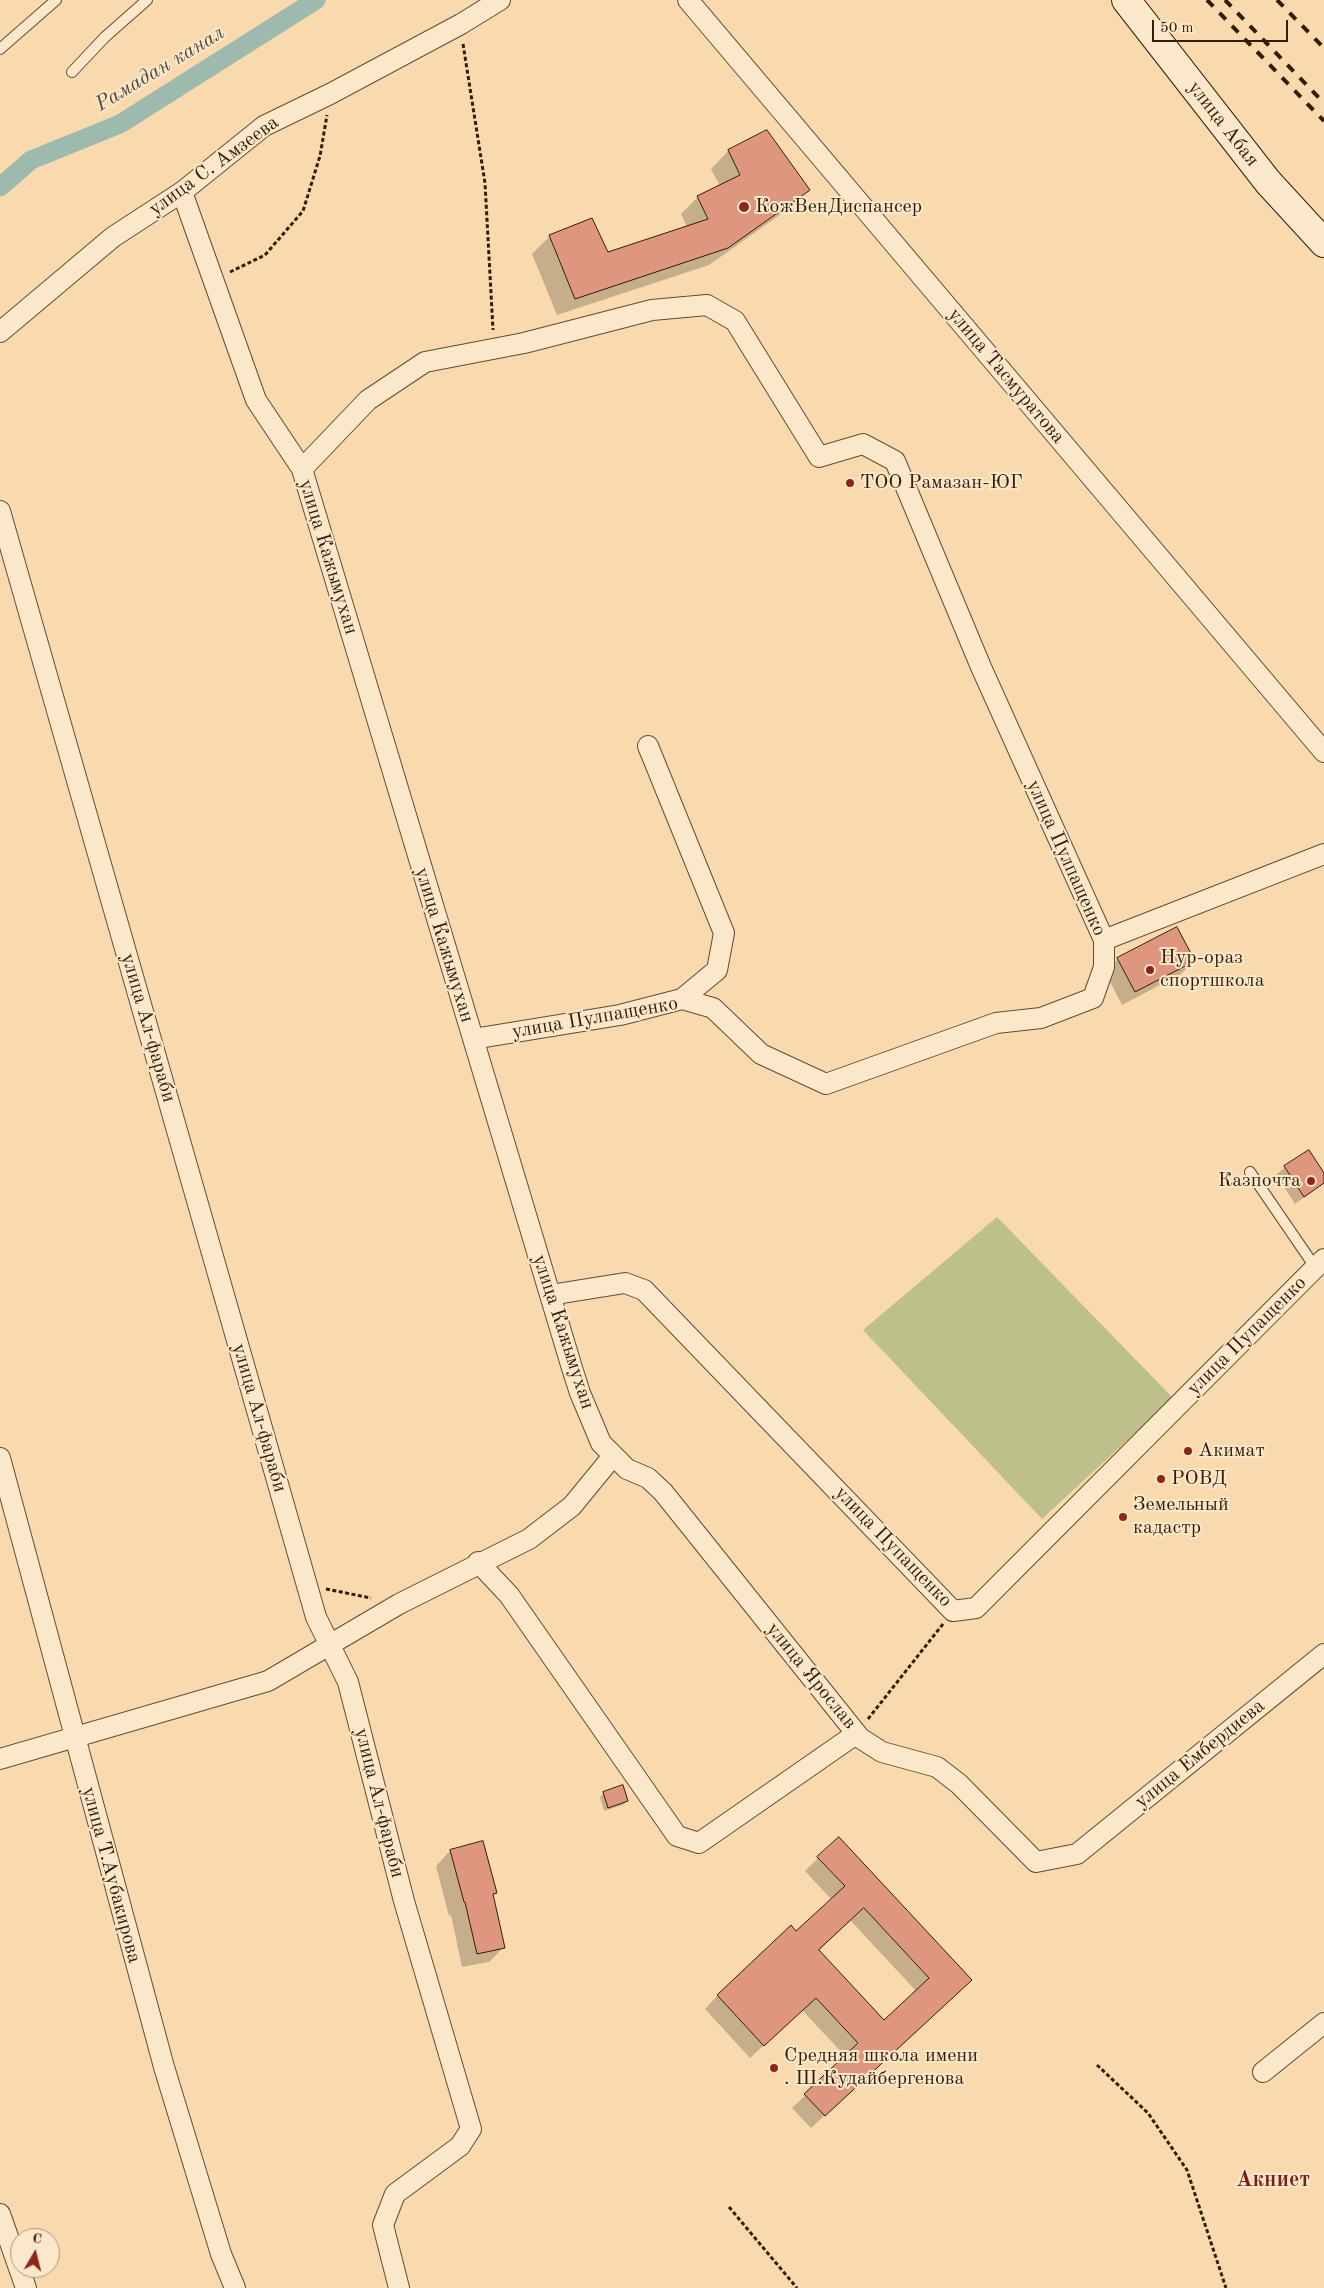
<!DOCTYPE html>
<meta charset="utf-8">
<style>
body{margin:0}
#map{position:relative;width:1324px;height:2288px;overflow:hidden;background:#f9daae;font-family:"Old Standard TT",serif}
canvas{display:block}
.north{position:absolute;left:10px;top:2228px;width:50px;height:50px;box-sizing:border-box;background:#fbe7ca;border:1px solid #ab967c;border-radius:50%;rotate:8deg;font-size:14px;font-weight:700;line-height:20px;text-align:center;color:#321d07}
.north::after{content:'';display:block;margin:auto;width:18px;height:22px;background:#8f2418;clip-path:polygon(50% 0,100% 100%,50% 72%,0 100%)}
.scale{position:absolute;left:1152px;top:20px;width:136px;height:22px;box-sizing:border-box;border:2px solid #321d07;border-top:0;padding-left:6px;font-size:15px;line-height:18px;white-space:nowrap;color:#321d07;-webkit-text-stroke:4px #fbe7ca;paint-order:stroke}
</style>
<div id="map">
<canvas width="1324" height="2288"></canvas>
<div class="north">С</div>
<div class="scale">50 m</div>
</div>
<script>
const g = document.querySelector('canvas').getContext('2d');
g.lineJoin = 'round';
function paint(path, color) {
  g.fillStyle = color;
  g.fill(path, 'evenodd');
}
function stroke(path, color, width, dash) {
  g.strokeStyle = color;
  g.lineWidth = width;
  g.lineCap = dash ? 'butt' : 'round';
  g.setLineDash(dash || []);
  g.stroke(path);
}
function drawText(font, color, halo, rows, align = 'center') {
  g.font = font + ' "Old Standard TT",serif';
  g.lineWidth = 4;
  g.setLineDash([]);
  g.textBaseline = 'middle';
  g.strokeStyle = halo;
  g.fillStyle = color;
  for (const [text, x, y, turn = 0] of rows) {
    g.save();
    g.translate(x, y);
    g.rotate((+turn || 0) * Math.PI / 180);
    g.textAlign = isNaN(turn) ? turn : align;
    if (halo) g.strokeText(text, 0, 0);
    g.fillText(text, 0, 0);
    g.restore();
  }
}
paint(new Path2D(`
 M997,1217L1173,1398L1042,1519L863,1330Z`), '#bec08a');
paint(new Path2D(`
 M767,132L808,189L791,207L709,265L557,315L532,254L550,236L607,254L687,227L681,214L698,197L720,186L711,169L728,151Z
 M1118,959L1194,961L1181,974L1122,1005L1105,972Z
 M1285,1167L1324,1175V1183L1295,1204L1276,1175Z
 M604,1793L627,1801L623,1805L604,1811L600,1797Z
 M450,1851L496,1893L492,1896L504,1947L489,1962L462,1967L451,1915L449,1916L436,1866Z
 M818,1858L958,1993L811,2128L792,2108L846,2057L802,2010L750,2058L705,2009L718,1995L796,1933L832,1900L805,1871ZM850,1920L917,1992L884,2022L818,1951Z`), '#0003');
stroke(new Path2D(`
 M0,187L31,160L120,124L316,0`), '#9ebaaf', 19);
const building = new Path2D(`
 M767,130L810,190L728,248L575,299L549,235L592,218L608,252L708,219L697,196L740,175L728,150Z
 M1177,927L1195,961L1135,992L1117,958Z
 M1309,1150L1324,1173V1183L1304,1197L1284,1166Z
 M623,1785L628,1801L608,1808L603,1792Z
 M839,1837L972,1980L825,2116L804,2094L858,2043L816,1998L764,2046L717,1995L791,1925L796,1931L845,1886L817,1857ZM864,1908L929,1978L884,2020L819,1950Z
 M483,1841L497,1893L493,1894L505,1948L477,1954L465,1902H464L450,1850Z`);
paint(building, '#df967f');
stroke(building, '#321d07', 1);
const lane = new Path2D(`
 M0,49L56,0
 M72,72L105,37L147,0
 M1250,1172L1315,1267`);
const street = new Path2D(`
 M688,0L1324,752
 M182,192L256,400L302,469L572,1368L580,1393L601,1443L627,1469L648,1478L663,1492L860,1738L882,1752L937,1767L959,1784L1036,1862L1077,1854L1324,1654
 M0,332L113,237L182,192L264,126L330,94L461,24L500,0
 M302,469L368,400L425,362L524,343L652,310L707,305L735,321L819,457L863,444L895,461L981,667L1104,940V967L1093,998L1041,1018L996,1023L826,1084L761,1054L713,1008L682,999L620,1015L473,1039
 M0,511L316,1617L348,1682L404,1901L471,2129L460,2146L395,2194L383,2225L399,2288
 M648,746L724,933L717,970L682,999
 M1104,940L1324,854
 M550,1295L625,1283L644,1290L953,1611L976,1608L1324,1259
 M0,1458L164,2067L221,2254L235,2288
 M478,1562L509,1595L677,1836L699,1843L856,1734
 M0,1759L268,1681L399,1604L529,1539L572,1506L613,1456
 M1263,2072L1324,2023
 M0,2214L26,2288`);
const secondary = new Path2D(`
 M1126,0L1268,182L1324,243`);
stroke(lane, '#644c31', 12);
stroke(street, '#644c31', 22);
stroke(secondary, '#321d07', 30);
stroke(new Path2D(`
 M463,44L485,183L493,330
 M230,272L265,255L303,211L320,156L327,115
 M326,1589L371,1598
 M868,1719L943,1624
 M1097,2065L1148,2113L1187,2170L1226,2288
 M729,2207L797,2288`), '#321d07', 3, [4, 2.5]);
stroke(lane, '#fbe7ca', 10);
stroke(street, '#fbe7ca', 20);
stroke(secondary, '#fbe7ca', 28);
stroke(new Path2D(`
 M1207,0L1324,121
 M1225,0L1324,103
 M1277,0L1324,48`), '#321d07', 4, [9, 9]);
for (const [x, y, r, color] of [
 [744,207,6,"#8f2418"],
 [850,483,5,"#8f2418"],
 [1150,970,5,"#8f2418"],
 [1311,1181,5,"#8f2418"],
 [1188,1451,5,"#8f2418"],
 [1161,1479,5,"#8f2418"],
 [1123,1517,5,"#8f2418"],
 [774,2068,5,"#8f2418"]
]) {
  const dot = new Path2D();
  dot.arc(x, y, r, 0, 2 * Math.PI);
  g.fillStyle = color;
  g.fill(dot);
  stroke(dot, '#fbe7ca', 2);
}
drawText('20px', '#321d07', '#fbe7ca', [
 ["улица Абая",1223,124,52],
 ["улица С. Амзеева",214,166,-36],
 ["улица Тасмуратова",1006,376,50],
 ["улица Кажымухан",328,557,73],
 ["улица Пулпащенко",1066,858,66],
 ["улица Кажымухан",444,945,73],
 ["улица Пулпащенко",595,1018,-10],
 ["улица Ал-фараби",148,1028,74],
 ["улица Кажымухан",563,1332,72],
 ["улица Пупащенко",1247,1336,-45],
 ["улица Ал-фараби",259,1418,74],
 ["улица Пупащенко",893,1547,46],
 ["улица Ярослав",811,1676,51],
 ["улица Ембердиева",1200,1754,-39],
 ["улица Ал-фараби",379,1803,76],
 ["улица Т.Аубакирова",111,1875,75]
]);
drawText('20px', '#321d07', '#fbe7ca', [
 ["КожВенДиспансер",755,207],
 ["ТОО Рамазан-ЮГ",860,483],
 ["Нур-ораз",1160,958],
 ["спортшкола",1160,981],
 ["Казпочта",1301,1181,"right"],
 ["Акимат",1198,1451],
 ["РОВД",1171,1479],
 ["Земельный",1133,1505],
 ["кадастр",1133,1528],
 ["Средняя школа имени",784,2056],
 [". Ш.Кудайбергенова",784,2079]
], 'left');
drawText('italic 21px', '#524c39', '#fbe7ca', [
 ["Рамадан канал",160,69,-31]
]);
drawText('bold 22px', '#7a1f14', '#fbe7ca', [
 ["Акниет",1273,2180]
]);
</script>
